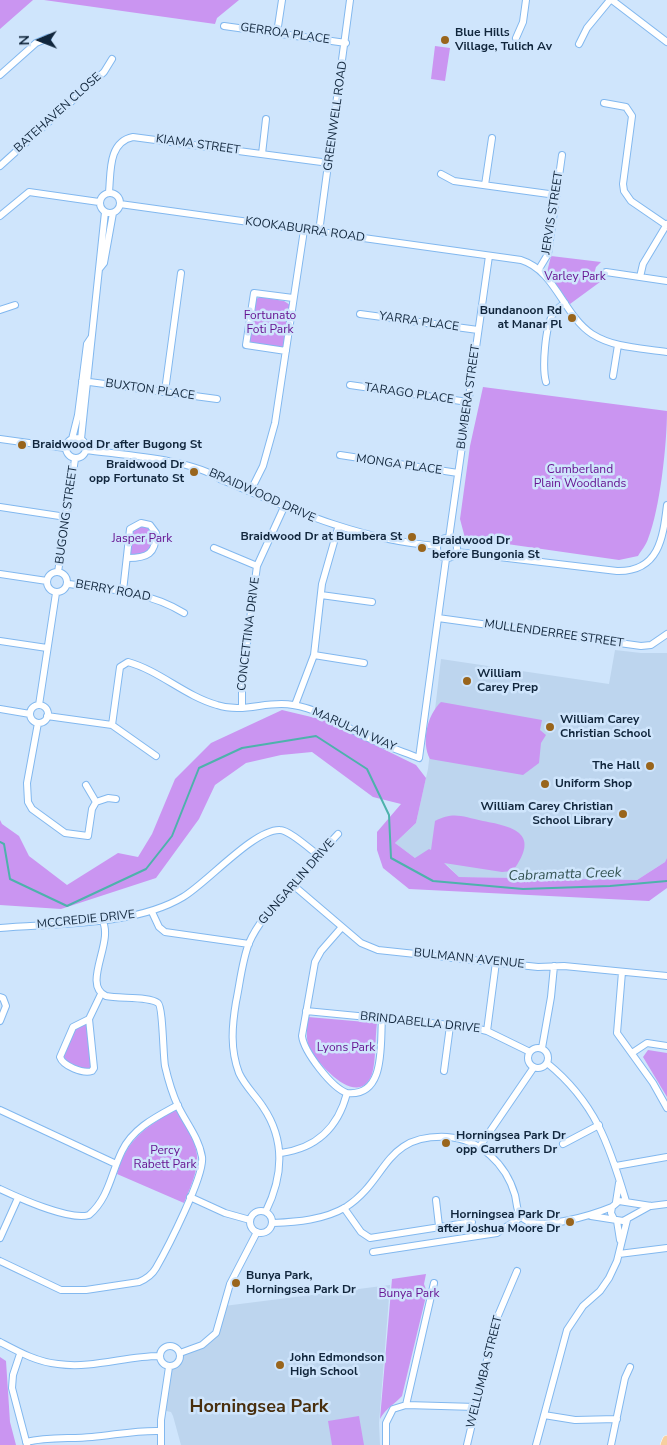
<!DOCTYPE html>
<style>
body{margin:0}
#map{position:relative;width:667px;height:1445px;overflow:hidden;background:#cfe5fc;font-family:"Nunito Sans",sans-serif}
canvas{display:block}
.north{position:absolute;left:15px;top:15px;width:50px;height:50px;-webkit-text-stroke:4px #cfe5fc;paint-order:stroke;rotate:269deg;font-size:14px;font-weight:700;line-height:20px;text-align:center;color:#11263c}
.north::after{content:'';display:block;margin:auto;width:18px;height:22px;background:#11263c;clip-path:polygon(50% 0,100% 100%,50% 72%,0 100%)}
</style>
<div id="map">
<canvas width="667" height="1445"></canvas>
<div class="north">N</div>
</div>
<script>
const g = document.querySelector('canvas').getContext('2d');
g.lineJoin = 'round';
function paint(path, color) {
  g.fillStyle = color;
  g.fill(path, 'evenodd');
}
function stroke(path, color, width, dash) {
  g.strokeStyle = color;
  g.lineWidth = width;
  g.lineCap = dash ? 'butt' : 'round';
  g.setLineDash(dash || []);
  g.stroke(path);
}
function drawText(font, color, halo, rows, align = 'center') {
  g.font = font + ' "Nunito Sans",sans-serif';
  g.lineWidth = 5;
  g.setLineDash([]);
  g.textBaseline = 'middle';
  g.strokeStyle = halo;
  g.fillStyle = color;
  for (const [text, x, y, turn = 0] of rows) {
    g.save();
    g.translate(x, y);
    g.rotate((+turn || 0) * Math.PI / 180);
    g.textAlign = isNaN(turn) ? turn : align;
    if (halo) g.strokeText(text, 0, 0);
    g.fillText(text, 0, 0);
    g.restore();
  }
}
paint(new Path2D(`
 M615,650L641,653H667V858L665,862L637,880L459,877L447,865L415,858L395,843L416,823L428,769L441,659L609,684Z
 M390,1285L379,1423L380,1445H181L173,1416L171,1412L162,1410L169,1367L177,1364L180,1356L212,1338L224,1306Z`), '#bdd5ee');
paint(new Path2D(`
 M0,0H33L0,29Z
 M44,0H239L217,18L215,24Z
 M435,46L450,48L445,81L431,79Z
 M551,256L601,262L596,267L594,274L600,282L570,304L547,272Z
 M260,297L284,301L290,305L284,346L281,348L251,343L250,340L256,299Z
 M483,387L667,411C667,444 660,509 648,539C646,545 641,551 638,556L619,560L465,538L460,519L470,446Z
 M143,524L153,531V545L146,554L129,555L132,531Z
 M441,702L542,720L540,730L546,735L541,743L539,763L523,775L430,759C421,742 427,715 441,702Z
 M282,710L324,720L416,765L426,778L416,823L395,843L415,858L429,849L431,850L435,821C454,811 463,817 483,821C516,827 540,834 513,871L502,872L444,863L459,877L637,880L665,862L667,858V888L649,901L409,889L383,868L377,850V832L401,804L373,797L312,752L281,755L246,763L215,785L199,819L156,878L61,909L0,905V820L2,824L19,836L29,856L67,885L118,853L138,857L152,834L175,779L211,743Z
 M308,1017L377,1023C375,1037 376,1061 372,1074C359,1109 321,1067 311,1051C305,1042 307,1027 308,1017Z
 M87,1022L92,1066L90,1069H84L63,1060V1052L75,1027Z
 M648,1050L667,1053V1097L643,1057Z
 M177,1109C201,1152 204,1157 184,1203L117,1174C127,1138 146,1127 177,1109Z
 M426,1274L424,1284L427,1292L402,1396C394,1405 386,1408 380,1419L392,1279Z
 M0,1357L6,1361L10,1422L16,1445H0Z
 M359,1416L364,1445H332L328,1421Z`), '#ca95f1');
stroke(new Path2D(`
 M0,842L4,844L10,879L67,906L146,869L172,836L199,768L242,748L316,736L367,769L389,815L391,858L433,881L523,889L610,886L667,881`), '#4db2ac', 2);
const minor = new Path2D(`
 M612,0L667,42
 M224,26L346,43
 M277,33L282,0
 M516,38L523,22L526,0
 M579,44L587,28L610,0
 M0,75L36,43L48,38
 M604,103L626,107L632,116L623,184L624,191L631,201L666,225
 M262,154L266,119
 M0,166L104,72L112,59
 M441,174L454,181L556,195
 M485,185L492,138
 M109,192C111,172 108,142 133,137L329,163
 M100 203a10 10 0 1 1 20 0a10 10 0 1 1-20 0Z
 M120,204L521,260C556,271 563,315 592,334C614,348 642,348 667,352
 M0,216L29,192L99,202
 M319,232L350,0
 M100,268L104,263L113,213
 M539,269L548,254L562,155
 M606,272L667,281
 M640,277L643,264L667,224
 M0,310L15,305
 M360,314L478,330
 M286,351L246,345L254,293L293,298
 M613,376L618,345
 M82,381L217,399
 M546,382C542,368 545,327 553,314C556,309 560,307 565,303
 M350,385L468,402
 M165,391L181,273
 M66 448a10 10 0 1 1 20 0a10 10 0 1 1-20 0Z
 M0,439L65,448
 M72,439L78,415L87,344L91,338
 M81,439L105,212
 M86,450C122,455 191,459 220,479C291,509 358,540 437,546
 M340,455L458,473
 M251,490L263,466L275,423L304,230
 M0,507L66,517
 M437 548a10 10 0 1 1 20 0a10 10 0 1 1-20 0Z
 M449,538L489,256
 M214,548L257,566
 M457,552L617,571C659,572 663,538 667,505
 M47 582a10 10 0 1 1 20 0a10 10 0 1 1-20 0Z
 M58,572L75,459
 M0,574L47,581
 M68,584C108,589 148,591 184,613
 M123,591L130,529L141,523L150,525L156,533C156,554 147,558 128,558
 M321,595L372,602
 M438,618L641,646L651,645L667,634
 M0,641L47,648
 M314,655L364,663
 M39,705L56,593
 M295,705L314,655L322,584L338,528
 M30 714a9 9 0 1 1 18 0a9 9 0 1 1-18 0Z
 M242,708V680L257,566L285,505
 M0,709L30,714
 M47,716L112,725L156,756
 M38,723L27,783L28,802L32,809L65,833L88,836L92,809L96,802L108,798L116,799
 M112,725L120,667L128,662C160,671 185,696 217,705C244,714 267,700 293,705C319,709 343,725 366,737C383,745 401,751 419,758L446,559
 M86,785L96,802
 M293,885L361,943L378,950L538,967L564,966L667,976
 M152,912L159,927L165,932L249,944
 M342,927L321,951L315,962L302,1036C304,1052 332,1088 347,1093
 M0,928C56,923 135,926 183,897C207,883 254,829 280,830C289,830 310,849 318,855
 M622,972L617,1033L653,1083L667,1108
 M0,997L3,998L6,1006L0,1021
 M306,1011L471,1027L487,1031L530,1052
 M89,1019L73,1027L60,1057C63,1066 83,1074 92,1071L94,1068L89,1019L101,994
 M487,1031L496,962
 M528 1058a10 10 0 1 1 20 0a10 10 0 1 1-20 0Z
 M542,1048L551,997L554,966
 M632,1053L647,1043L667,1046
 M547,1063C595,1102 609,1144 626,1201
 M444,1071L450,1026
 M0,1110L116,1164
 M563,1144L599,1125
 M480,1146L534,1067
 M281,1153C317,1148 338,1128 347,1093C386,1097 380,1045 382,1019
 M616,1166L667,1157
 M0,1189C19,1198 70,1221 89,1215C109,1198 111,1173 122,1151C133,1128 156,1117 178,1105
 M190,1197L225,1213L250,1220
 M436,1200L439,1226
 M616,1202L619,1183
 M344,1208L361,1232L370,1238L472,1222
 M250 1222a11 11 0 1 1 22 0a11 11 0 1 1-22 0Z
 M266,1211C283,1176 286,1141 263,1107C256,1096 245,1086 239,1073C230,1049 232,1026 236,1002C240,983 242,961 249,943C259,920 277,903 293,885C308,868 322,851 338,834
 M591,1216L623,1221L650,1206
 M614,1219L611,1213L612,1207L619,1201L651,1206L667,1204
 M617,1221L620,1240
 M273,1223C297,1222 324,1220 346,1207C388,1180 383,1134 447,1137C480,1139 506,1164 515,1195C517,1203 516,1213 524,1219C539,1232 595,1214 612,1207
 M0,1238L18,1198
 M373,1252L497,1233L521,1217
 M619,1254L667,1248
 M0,1261L61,1290H86L139,1282C146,1279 152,1275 156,1268C167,1249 205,1175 202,1157C199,1138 186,1123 178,1106C172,1093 168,1079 165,1066C163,1055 163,1007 158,1003C149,996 119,999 106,996C81,985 115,941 102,920
 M0,1342C19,1352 37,1362 58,1364C92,1369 126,1356 159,1356
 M160 1356a10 10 0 1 1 20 0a10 10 0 1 1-20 0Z
 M180,1353L202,1345L216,1333L230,1284L257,1232
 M20,1354L13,1375L12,1388L27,1445
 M406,1405L434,1283
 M544,1415L575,1420L617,1419
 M26,1442C48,1437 69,1439 92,1437C115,1435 137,1430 161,1431
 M161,1445V1420L169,1367
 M386,1445V1423L393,1409L406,1405L476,1407
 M467,1445L497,1318L517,1271
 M536,1445L567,1330L583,1306L600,1291L609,1278L617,1261L627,1220
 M611,1445L625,1378L630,1367`);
const major = new Path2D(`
 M665,1445L667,1440`);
stroke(minor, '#82b8ef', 8);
stroke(major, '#fff', 10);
stroke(minor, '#fff', 6);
stroke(major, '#f7cf9f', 9);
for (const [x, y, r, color] of [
 [445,40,5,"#99651c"],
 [572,318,5,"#99651c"],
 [22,445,5,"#99651c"],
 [194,472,5,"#99651c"],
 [412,537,5,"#99651c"],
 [422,548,5,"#99651c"],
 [467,681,5,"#99651c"],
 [550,727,5,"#99651c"],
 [650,766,5,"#99651c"],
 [545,784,5,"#99651c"],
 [623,814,5,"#99651c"],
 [446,1143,5,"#99651c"],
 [570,1222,5,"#99651c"],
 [236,1283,5,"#99651c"],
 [280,1365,5,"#99651c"]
]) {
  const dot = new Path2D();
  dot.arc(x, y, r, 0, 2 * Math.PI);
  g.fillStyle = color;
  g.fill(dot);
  stroke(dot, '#cfe5fc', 2);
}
drawText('bold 12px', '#11263c', '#cfe5fc', [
 ["Blue Hills",455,33],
 ["Village, Tulich Av",455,47],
 ["Bundanoon Rd",562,311,"right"],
 ["at Manar Pl",562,325,"right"],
 ["Braidwood Dr after Bugong St",32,445],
 ["Braidwood Dr",184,465,"right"],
 ["opp Fortunato St",184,479,"right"],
 ["Braidwood Dr at Bumbera St",402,537,"right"],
 ["Braidwood Dr",432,541],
 ["before Bungonia St",432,555],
 ["William",477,674],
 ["Carey Prep",477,688],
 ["William Carey",560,720],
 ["Christian School",560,734],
 ["The Hall",640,766,"right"],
 ["Uniform Shop",555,784],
 ["William Carey Christian",613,807,"right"],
 ["School Library",613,821,"right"],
 ["Horningsea Park Dr",456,1136],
 ["opp Carruthers Dr",456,1150],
 ["Horningsea Park Dr",560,1215,"right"],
 ["after Joshua Moore Dr",560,1229,"right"],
 ["Bunya Park,",246,1276],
 ["Horningsea Park Dr",246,1290],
 ["John Edmondson",290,1358],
 ["High School",290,1372]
], 'left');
drawText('12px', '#11263c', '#cfe5fc', [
 ["GERROA PLACE",285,34,8],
 ["BATEHAVEN CLOSE",58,113,-42],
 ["GREENWELL ROAD",336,116,-82],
 ["KIAMA STREET",198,145,8],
 ["JERVIS STREET",553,213,-81],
 ["KOOKABURRA ROAD",305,230,8],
 ["YARRA PLACE",419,322,8],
 ["BUXTON PLACE",150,390,8],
 ["TARAGO PLACE",409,394,8],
 ["BUMBERA STREET",469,397,-82],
 ["MONGA PLACE",399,465,8],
 ["BRAIDWOOD DRIVE",262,496,24],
 ["BUGONG STREET",67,515,-82],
 ["BERRY ROAD",113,591,10],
 ["CONCETTINA DRIVE",249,634,-83],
 ["MULLENDERREE STREET",554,634,8],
 ["MARULAN WAY",354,730,24],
 ["GUNGARLIN DRIVE",297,882,-49],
 ["MCCREDIE DRIVE",86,920,-6],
 ["BULMANN AVENUE",469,959,6],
 ["BRINDABELLA DRIVE",420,1023,6],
 ["WELLUMBA STREET",485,1372,-76]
]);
drawText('12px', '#671592', '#cfe5fc', [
 ["Varley Park",575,277],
 ["Fortunato",270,316],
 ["Foti Park",270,330],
 ["Cumberland",580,470],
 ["Plain Woodlands",580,484],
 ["Jasper Park",142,539],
 ["Lyons Park",346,1048],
 ["Percy",165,1151],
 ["Rabett Park",165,1165],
 ["Bunya Park",409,1294]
]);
drawText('italic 14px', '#345351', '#cfe5fc', [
 ["Cabramatta Creek",565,875,-2]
]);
drawText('bold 18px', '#492f0e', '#cfe5fc', [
 ["Horningsea Park",259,1408]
]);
</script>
